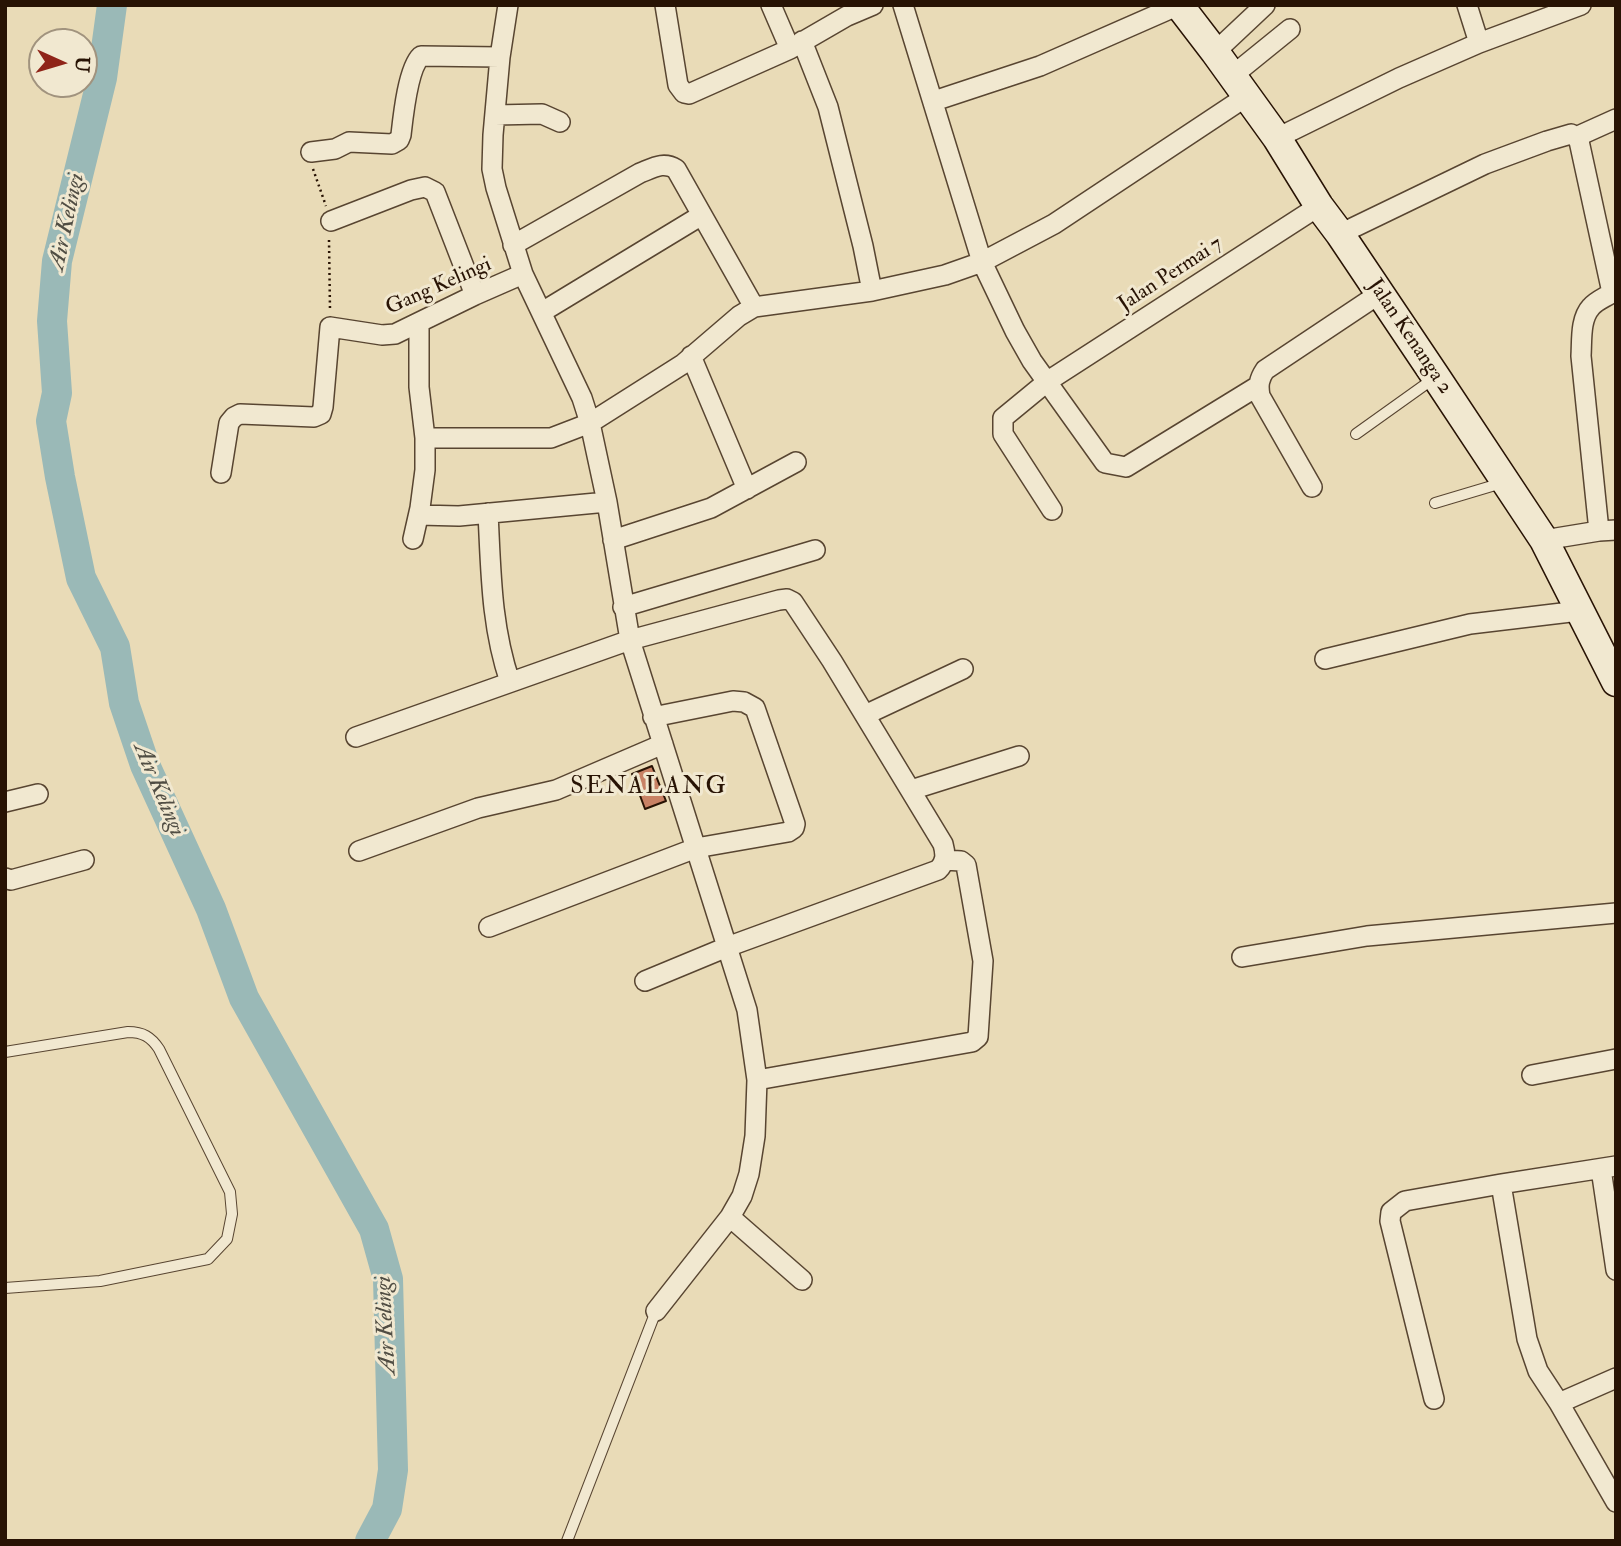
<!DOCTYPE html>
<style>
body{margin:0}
#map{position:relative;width:1621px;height:1546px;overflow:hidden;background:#e9dbb7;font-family:"IM FELL Double Pica",serif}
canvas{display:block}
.frame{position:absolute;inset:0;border:7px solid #281304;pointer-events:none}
.north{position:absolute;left:28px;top:28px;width:70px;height:70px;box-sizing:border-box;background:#f1e8d0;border:2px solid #a1937e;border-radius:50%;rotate:94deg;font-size:19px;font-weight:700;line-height:28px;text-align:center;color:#281304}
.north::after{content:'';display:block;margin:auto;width:24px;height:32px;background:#8f2418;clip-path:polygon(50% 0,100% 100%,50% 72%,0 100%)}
</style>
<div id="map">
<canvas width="1621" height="1546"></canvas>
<div class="frame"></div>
<div class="north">U</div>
</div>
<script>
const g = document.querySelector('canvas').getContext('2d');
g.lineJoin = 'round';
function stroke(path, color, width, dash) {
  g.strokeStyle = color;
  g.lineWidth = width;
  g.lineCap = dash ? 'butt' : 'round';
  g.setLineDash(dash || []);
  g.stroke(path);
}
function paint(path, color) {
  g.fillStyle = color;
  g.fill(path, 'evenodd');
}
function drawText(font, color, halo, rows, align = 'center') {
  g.font = font + ' "IM FELL Double Pica",serif';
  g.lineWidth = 6;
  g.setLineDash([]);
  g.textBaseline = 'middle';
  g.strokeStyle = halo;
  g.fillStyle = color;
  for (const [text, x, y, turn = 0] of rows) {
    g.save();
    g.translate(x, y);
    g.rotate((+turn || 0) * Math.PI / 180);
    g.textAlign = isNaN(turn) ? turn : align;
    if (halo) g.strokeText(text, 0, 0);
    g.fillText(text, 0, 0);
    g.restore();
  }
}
stroke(new Path2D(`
 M112,5L102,78L57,261L52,321L57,393L51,421L60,477L81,578L115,647L124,703L145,765L211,909L244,998L374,1229L388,1279L393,1470L387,1509L370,1541`), '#9ab9b7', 30);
const building = new Path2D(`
 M652,766L666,801L645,809L632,774Z`);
paint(building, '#c88164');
stroke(building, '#281304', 2);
const service = new Path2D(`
 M1356,434L1433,379
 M1435,503L1502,483
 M5,1052L128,1032C143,1032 151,1037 159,1049L230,1192L232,1214L227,1239L208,1259L100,1281L5,1288
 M567,1541L656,1311`);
const minor = new Path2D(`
 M508,5L500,57L493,135L492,169L496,188L523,274L582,398L590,423L607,502L630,640L747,1010L757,1080L755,1136L749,1174L742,1196L730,1217L656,1311
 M665,5L678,85L684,93L689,94L790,49L847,16L873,5
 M771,5L790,49
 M903,5L982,262L1015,331L1032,361L1105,463L1126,467L1258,386
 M1467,5L1479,43
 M802,41L828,107L863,246L872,291
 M1215,52L1265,5
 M1232,76L1290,29
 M934,101L1040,66L1179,5
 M495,115L542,114L560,122
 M1576,137L1616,119
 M1277,138L1399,78L1479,43L1581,5
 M311,152L335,149L349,142L392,144L399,140L401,135C403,117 408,68 421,56L500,57
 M331,221L411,190L425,187L435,192L475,295
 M1340,234L1485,164L1547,141L1571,134L1576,137L1579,141L1611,288L1610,294C1604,298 1596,301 1591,307C1580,319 1582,340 1581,356L1599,531
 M513,245L640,173C653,168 663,161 676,169L754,307
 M542,312L702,215
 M691,356L747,489
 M425,438H551L590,423L683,364L739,316L754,307L872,291L945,275L982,262L1054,224L1247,96
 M221,473L229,423L234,417L240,414L314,417L321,414L323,407L330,327L382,335L395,334L475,295L523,274
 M1312,487L1260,396C1258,385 1259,379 1265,370L1379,294
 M1052,510L1003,434V418L1048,381L1319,206
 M488,513C491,572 491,626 510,682
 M419,515L459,516L607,502
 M413,539L420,508L425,470V438L419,387V323
 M613,540L711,508L796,462
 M1544,540L1599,531L1616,530
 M623,607L815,550
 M1325,659L1470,624L1579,611
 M865,715L963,669
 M356,737L630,640L779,600L787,599L793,602L832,661L943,844C946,855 946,862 938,870L727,947L645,981
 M911,790L1019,756
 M5,802L38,794
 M359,851L478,808L556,790L663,744
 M5,878L11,880L84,860
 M489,927L696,848L788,832L794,828L795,824L791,812L755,708L744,702L733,701L653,717
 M1242,957L1367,936L1616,913
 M1532,1075L1616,1059
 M757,1080L972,1042L978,1037L983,961L966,865L961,861L944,860
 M1601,1169L1616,1270
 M1501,1184L1527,1339L1538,1371L1559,1403L1616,1502
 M730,1217L802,1280
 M1434,1399L1390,1221L1391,1212L1405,1201L1501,1184L1616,1166
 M1559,1403L1616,1378`);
const secondary = new Path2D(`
 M1179,5L1215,52L1277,138L1319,206L1340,234L1436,377L1544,540L1616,682`);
stroke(service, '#584531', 12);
stroke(minor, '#584531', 22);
stroke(secondary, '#281304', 31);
stroke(new Path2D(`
 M313,169L326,206
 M329,240L330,310`), '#281304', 2.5, [2, 3.5]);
stroke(service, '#f1e8d0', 10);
stroke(minor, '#f1e8d0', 19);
stroke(secondary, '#f1e8d0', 28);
drawText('21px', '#281304', '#f1e8d0', [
 ["Jalan Permai 7",1171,275,-33],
 ["Gang Kelingi",439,287,-24],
 ["Jalan Kenanga 2",1409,337,56]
]);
drawText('italic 23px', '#504d43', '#f1e8d0', [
 ["Air Kelingi",68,222,-78],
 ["Air Kelingi",158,790,67],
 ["Air Kelingi",387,1325,-93]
]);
g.letterSpacing = '2px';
drawText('24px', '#281304', '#f1e8d0', [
 ["SENALANG",649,788]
]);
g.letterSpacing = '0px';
</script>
